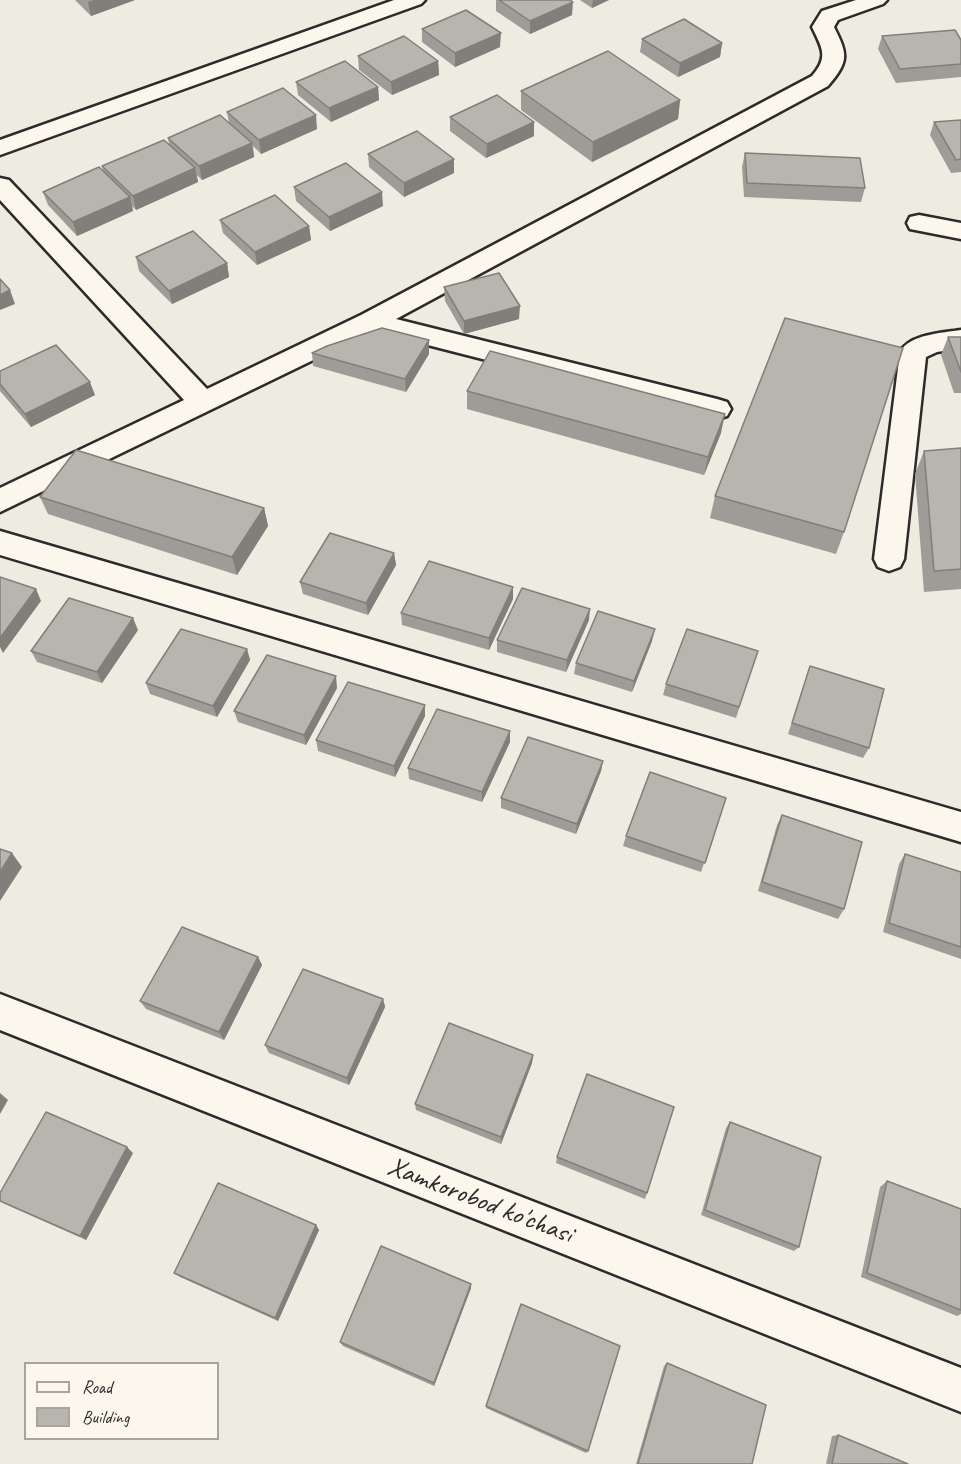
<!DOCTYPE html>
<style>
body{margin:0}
#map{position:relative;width:961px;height:1464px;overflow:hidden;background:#eeebe0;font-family:Caveat,sans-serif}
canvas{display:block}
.legend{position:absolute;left:24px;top:1362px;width:195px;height:78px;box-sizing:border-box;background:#fbf7ec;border:2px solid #a8a59f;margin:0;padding:8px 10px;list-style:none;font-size:18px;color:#2b2b2b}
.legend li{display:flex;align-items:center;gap:12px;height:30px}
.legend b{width:30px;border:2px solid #a8a59f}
</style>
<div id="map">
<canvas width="961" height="1464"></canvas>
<ul class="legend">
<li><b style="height:8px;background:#fbf7ec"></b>Road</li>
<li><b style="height:16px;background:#b8b5ae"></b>Building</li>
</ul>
</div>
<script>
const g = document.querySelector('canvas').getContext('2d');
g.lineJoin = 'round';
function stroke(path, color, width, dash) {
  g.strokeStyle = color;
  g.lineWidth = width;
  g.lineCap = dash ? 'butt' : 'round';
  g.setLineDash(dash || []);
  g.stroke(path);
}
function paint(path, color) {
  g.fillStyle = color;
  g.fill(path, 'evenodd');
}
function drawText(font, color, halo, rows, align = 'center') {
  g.font = font + ' Caveat,sans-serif';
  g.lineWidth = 5;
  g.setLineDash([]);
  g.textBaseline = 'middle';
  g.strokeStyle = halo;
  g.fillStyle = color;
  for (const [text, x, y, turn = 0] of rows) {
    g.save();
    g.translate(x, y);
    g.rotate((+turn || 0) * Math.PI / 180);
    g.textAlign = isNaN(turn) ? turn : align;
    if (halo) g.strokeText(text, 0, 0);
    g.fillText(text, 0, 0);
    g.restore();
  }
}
const minor = new Path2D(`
 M394,0H425L421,4L0,155V140Z
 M856,0H887L883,4L838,20L834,27C848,55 849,61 828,86L396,319L717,399L727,402L731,409L727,416L717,419L373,331L0,512V488L184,400L0,200V178L9,180L207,389L361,315L812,76C829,57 822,48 812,27L822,11Z
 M919,215L961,223V239L910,229L907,223L910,217Z
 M961,330V348L937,352L926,357L904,559L900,567L889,571L878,567L874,559L900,352C910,334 942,333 961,330Z
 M0,531L961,812V842L0,555Z
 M0,994L961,1368V1412L0,1030Z`);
stroke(minor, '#2b2b2b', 5);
paint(minor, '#fbf7ec');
paint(new Path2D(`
 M75,0H135L91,16Z
 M496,0H570L572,15L530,34L496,11Z
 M580,0H609L592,8Z
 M422,29L500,47L455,67L422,42Z
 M882,36L961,40V77L896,83L878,49Z
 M642,39L722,43L720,57L678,77L640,52Z
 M358,56L438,61L439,75L392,95L359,70Z
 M296,82L378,87L379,100L331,122L298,95Z
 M521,91L680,100L678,119L592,162L521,110Z
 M227,112L317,129L261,154L253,146L254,157L202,180L197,175L198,182L136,210L132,206L133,211L77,236L48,205L43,192L103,171L102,166L169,144L168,138L229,123Z
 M450,117L534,136L486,158L450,131Z
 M961,120V172L951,173L930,135L934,122Z
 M745,153L865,188L861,202L744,197L742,167Z
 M368,154L454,173L404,197L369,167Z
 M294,187L383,206L330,231L296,201Z
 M220,220L309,226L311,240L257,265L223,233Z
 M136,257L227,263L229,277L172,304L139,271Z
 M444,287L519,319L464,334L445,301Z
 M948,337H961V393H954L941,355Z
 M429,340V354L406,392L313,366L312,353Z
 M0,371L95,395L31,427L0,391Z
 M467,391L721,433L704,475L467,409Z
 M961,448V589L924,592L915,474L924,451Z
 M715,496L844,532L836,554L710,518Z
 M40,497L264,508L268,526L237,575L48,514Z
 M394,553L396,565L368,615L303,594L300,582Z
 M513,587V599L489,650L402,625L401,613Z
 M589,620L566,672L497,652V640Z
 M138,630L102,683L37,662L31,651Z
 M652,641L632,692L574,674L576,663Z
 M247,649L250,660L217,717L150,694L146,683Z
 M758,651L736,718L663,695L666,684Z
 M810,666L869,748L863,758L788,734Z
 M337,688L306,745L238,722L234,711Z
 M425,705V716L395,777L318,751L316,740Z
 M510,731V742L482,802L409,779L408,768Z
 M603,761L601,771L576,834L501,808V798Z
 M726,798L701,872L623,846L626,836Z
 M782,815L844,909L838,919L758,891L777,825Z
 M905,854L961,872V959L883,932L899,864Z
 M258,957L262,965L224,1040L146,1009L140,1001Z
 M383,999L385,1007L349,1085L269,1053L265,1045Z
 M533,1055L532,1063L501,1144L416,1110L415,1104Z
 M730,1122L799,1247L794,1251L701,1215L726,1128Z
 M133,1153L86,1240L5,1204L0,1201V1193Z
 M557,1157L647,1193L645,1199L556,1163Z
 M887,1181L961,1209V1314L957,1316L861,1277L880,1187Z
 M316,1225L319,1230L278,1321L180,1277L174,1273Z
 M471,1284V1288L434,1386L343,1346L340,1342Z
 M667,1363L752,1464H636L664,1366Z
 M486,1406L588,1451L586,1453L486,1408Z
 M838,1435L908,1464H826L832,1436Z`), '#9e9c96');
paint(new Path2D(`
 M94,0H135L91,16L88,2Z
 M593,0H609L592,8Z
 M573,2L572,15L530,34V21Z
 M501,33L500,47L455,67V53Z
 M722,43L720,57L678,77L680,63Z
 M438,61L439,75L392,95L391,82Z
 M378,87L379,100L331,122L329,108Z
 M680,100L678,119L592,162L593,142Z
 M316,115L317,129L261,154L259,140Z
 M534,122V136L486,158L487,144Z
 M252,143L254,157L202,180L199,166Z
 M454,159V173L404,197V183Z
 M195,168L198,182L136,210L133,196Z
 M382,192L383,206L330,231L329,217Z
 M130,197L133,211L77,236L73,222Z
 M309,226L311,240L257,265L255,252Z
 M227,263L229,277L172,304L169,291Z
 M10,290L15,304L0,310V295Z
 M520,306L519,319L464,334V321Z
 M429,340V354L406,392L405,379Z
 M90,382L95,395L31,427L25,414Z
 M725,414L721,433L704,475L708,457Z
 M264,508L268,526L237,575L232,557Z
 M394,553L396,565L368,615L366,603Z
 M513,587V599L489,650V638Z
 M36,589L41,601L3,653L0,647V638Z
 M590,609L589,620L566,672L567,660Z
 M133,618L138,630L102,683L97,672Z
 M655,629L652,641L632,692L634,681Z
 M247,649L250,660L217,717L213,706Z
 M336,676L337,688L306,745L304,735Z
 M425,705V716L395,777L394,766Z
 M510,731V742L482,802V792Z
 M603,761L601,771L576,834L577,824Z
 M12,853L22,867L0,901V872Z
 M258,957L262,965L224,1040L219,1032Z
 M383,999L385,1007L349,1085L347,1078Z
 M533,1055L532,1063L501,1144V1137Z
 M0,1093L8,1100L0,1114Z
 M127,1147L133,1153L86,1240L80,1236Z
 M316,1225L319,1230L278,1321L275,1318Z
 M471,1284V1288L434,1386V1383Z`), '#817f7a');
const building = new Path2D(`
 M499,0H570L573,2L530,21Z
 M466,10L501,33L455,53L422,29Z
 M684,19L722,43L680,63L642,39Z
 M955,30L961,40V64L900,69L882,36Z
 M404,36L438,61L391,82L358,56Z
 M608,51L680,100L593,142L521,91Z
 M345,61L378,87L329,108L296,82Z
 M283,88L316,115L259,140L227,112Z
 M497,95L534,122L487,144L450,117Z
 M220,115L252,143L199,166L168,138Z
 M961,120V159L956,160L934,122Z
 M417,131L454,159L404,183L368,154Z
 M164,140L195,168L133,196L102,166Z
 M745,153L860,158L865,188L747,183Z
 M346,163L382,192L329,217L294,187Z
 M99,167L130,197L73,222L43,192Z
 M275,195L309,226L255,252L220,220Z
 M193,231L227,263L169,291L136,257Z
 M499,273L520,306L464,321L444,287Z
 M0,279L10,290L0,295Z
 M785,318L903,348L844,532L715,496Z
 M382,328L429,340L405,379L312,353L327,346Z
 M948,337H961V372Z
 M56,345L90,382L25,414L0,384V371Z
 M490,351L725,414L708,457L467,391Z
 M961,448V569L934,571L924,451Z
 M76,450L264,508L232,557L40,497Z
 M330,533L394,553L366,603L300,582Z
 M429,561L513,587L489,638L401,613Z
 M0,577L36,589L0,638Z
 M522,588L590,609L567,660L497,640Z
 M69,598L133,618L97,672L31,651Z
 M598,611L655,629L634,681L576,663Z
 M181,629L247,649L213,706L146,683Z
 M687,629L758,651L739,707L666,684Z
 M267,655L336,676L304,735L234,711Z
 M810,666L884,689L869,748L792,723Z
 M348,682L425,705L394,766L316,740Z
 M437,709L510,731L482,792L408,768Z
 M528,737L603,761L577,824L501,798Z
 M650,772L726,798L705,863L626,836Z
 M782,815L862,842L844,909L762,882Z
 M0,849L12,853L0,872Z
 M905,854L961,872V947L889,923Z
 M182,927L258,957L219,1032L140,1001Z
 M303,969L383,999L347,1078L265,1045Z
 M449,1023L533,1055L501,1137L415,1104Z
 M587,1074L674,1107L647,1193L557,1157Z
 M46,1112L127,1147L80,1236L0,1201V1193Z
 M730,1122L821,1157L799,1247L705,1210Z
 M887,1181L961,1209V1310L867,1273Z
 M218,1183L316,1225L275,1318L174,1273Z
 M381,1246L471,1284L434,1383L340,1342Z
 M521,1304L620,1346L588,1451L486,1406Z
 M667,1363L766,1405L752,1464H638Z
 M838,1435L908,1464H832Z`);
paint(building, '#b8b5ae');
stroke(building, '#817f7a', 1.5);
drawText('28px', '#2b2b2b', '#fbf7ec', [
 ["Xamkorobod ko'chasi",480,1201,21]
]);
</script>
